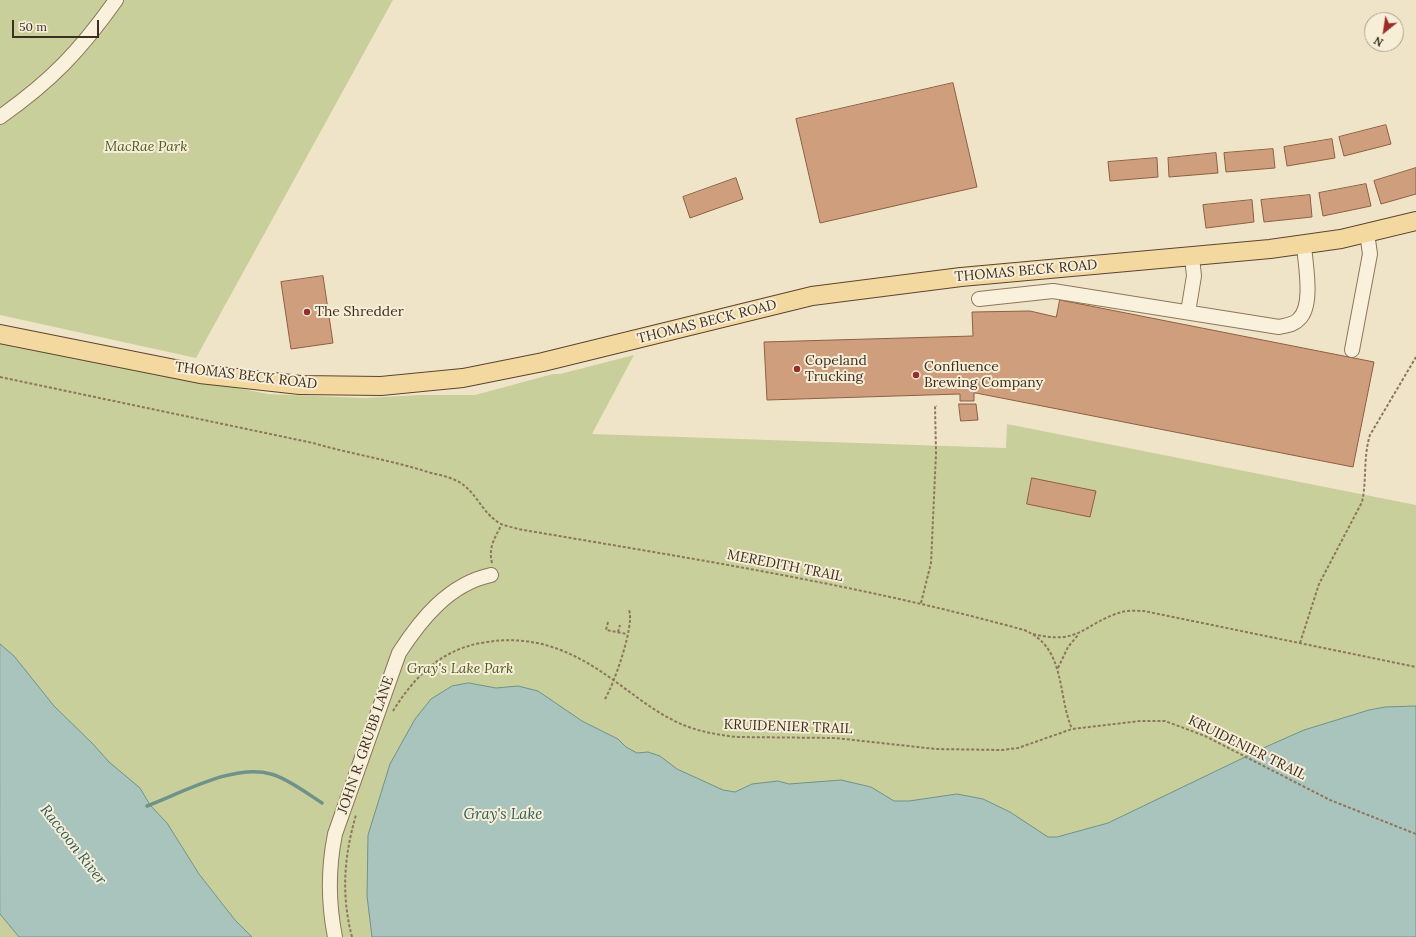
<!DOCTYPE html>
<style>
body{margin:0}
#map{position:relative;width:1416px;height:937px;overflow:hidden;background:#f0e4c8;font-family:Lora,serif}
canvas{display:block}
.north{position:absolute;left:1364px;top:12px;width:40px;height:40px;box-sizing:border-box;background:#f7eed8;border:1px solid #ada18e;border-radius:50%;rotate:210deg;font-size:11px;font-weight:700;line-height:16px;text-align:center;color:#3d2e20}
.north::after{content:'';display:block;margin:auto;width:14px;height:18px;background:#9e2a2b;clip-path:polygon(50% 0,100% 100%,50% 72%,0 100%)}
.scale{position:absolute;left:12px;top:20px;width:87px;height:18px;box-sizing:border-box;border:2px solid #3d2e20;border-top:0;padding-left:5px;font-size:12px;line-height:14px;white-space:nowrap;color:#3d2e20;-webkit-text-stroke:3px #f7eed8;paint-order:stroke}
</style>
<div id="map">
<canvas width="1416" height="937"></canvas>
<div class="north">N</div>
<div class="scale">50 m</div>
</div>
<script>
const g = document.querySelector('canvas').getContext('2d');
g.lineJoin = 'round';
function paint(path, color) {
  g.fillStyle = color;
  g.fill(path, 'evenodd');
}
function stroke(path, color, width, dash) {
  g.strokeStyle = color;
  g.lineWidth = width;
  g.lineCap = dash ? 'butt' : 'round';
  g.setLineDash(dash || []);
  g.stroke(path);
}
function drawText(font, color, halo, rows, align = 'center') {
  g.font = font + ' Lora,serif';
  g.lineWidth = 4;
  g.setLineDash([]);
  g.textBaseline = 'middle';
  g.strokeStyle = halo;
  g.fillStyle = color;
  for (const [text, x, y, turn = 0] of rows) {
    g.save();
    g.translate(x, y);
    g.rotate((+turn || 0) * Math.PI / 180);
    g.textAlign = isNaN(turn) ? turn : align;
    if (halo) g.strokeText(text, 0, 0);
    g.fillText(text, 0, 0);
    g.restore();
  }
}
paint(new Path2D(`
 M0,0H393L196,358L0,315Z
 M0,342L268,394L364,398L419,395H475L553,374H560L634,355L592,434L1006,448L1007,424L1416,505V937H252L235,920L199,874L175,836L0,656Z
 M0,914L19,937H0Z`), '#c9cf9b');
const water = new Path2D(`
 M0,644L14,656L54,706L93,744L109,762L140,788L150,805L167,823L199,874L235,920L252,937H19L0,914Z
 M469,683L496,688L518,686L538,691L582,721L618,739L626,747L637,753L648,752L660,756L677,769L723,790L735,792L752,784L778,781L789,784L841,780L871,787L894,801H909L957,794L983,799L1010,812L1048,837H1057L1108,823L1270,745L1304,730L1369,710L1385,707L1416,706V937H372L367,896L368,835L390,764L415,719L431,699L452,686Z`);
paint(water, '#a9c4bc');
stroke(water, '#6f938a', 1);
stroke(new Path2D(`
 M147,806C182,793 234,763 271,774C287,778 308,794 322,803`), '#6f938a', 3.5);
const building = new Path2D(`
 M953,83L977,187L820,223L796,119Z
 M1386,125L1391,144L1344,156L1339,137Z
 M1332,139L1335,158L1287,166L1284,147Z
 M1273,149L1275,168L1226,172L1224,153Z
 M1216,153L1218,173L1169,177L1168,158Z
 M1157,158L1158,177L1110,181L1108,162Z
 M1416,168V194L1381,204L1374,181Z
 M736,178L743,199L690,218L683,197Z
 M1366,184L1371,206L1323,216L1319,193Z
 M1310,195L1312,217L1264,222L1261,200Z
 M1252,200L1254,222L1206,228L1203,205Z
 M323,276L333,343L291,349L281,282Z
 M1060,300L1374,362L1353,467L976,393H974V401H960V394L767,400L764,342L973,336L972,312L1030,311L1056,317Z
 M959,404H976L978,420L961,421Z
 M1032,478L1096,491L1090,517L1027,504Z`);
paint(building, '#cf9f7d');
stroke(building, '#8d5f41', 1);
const minor = new Path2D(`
 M0,117C51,81 80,51 116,0
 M979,299L1053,291L1279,327C1287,325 1294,325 1299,319C1314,305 1305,263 1304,245
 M1188,312L1194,276L1192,257
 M1352,350L1370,254L1367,233
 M335,937C328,902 328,869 335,834L399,653C421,619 449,584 491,575`);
const major = new Path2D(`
 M0,334L200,374L300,385L381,386L463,378L543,362L812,296L961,277L1270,249L1341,239L1416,221`);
stroke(minor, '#8d765c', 16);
stroke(major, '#5b4430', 20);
stroke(new Path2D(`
 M0,377L313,443C351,454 390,460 428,472C438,475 448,476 457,481C476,490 482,514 501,524C506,526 512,527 518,529C687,558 858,584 1024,630C1066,647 1057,694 1072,729
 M492,563C488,548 495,537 502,524
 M921,603L931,563L936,453L935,406H937
 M608,622L606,630L627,634
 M618,632L620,625
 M1033,634C1081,646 1083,623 1122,612C1128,610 1137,611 1144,611L1416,667
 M1300,643L1319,584L1362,502C1367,480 1363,457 1370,435L1416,357
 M1058,668L1068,647L1078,635
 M605,699C614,684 635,625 629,610
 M393,711C414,677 441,650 481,643C534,633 574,651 616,682C633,694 650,708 669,718C690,730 712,734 736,737L835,738L936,749L1002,750L1018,748L1072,729L1140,721H1165L1205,736L1330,800L1416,834
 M352,937C341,895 344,856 356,815`), '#8d765c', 2, [3, 2]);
stroke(minor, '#faf1dc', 14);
stroke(major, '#f3d9a0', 18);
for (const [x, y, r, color] of [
 [307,312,4,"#9e2a2b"],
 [797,369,4,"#9e2a2b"],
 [916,375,4,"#9e2a2b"]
]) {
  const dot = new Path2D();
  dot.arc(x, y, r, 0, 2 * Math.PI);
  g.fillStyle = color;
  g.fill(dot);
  stroke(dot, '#f7eed8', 1.5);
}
drawText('italic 14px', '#4d5a26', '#f7eed8', [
 ["MacRae Park",146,147],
 ["Gray's Lake Park",460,669]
]);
drawText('14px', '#3d2e20', '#f7eed8', [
 ["THOMAS BECK ROAD",1026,271,-5],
 ["THOMAS BECK ROAD",707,322,-14],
 ["THOMAS BECK ROAD",246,376,7],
 ["MEREDITH TRAIL",785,566,11],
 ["KRUIDENIER TRAIL",788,727,2],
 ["JOHN R. GRUBB LANE",366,745,-71],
 ["KRUIDENIER TRAIL",1247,748,26]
]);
drawText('14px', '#3d2e20', '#f7eed8', [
 ["The Shredder",315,312],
 ["Copeland",805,361],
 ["Trucking",805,377],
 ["Confluence",924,367],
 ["Brewing Company",924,383]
], 'left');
drawText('italic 15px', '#2f5d5a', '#f7eed8', [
 ["Gray's Lake",503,815],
 ["Raccoon River",73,845,52]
]);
</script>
